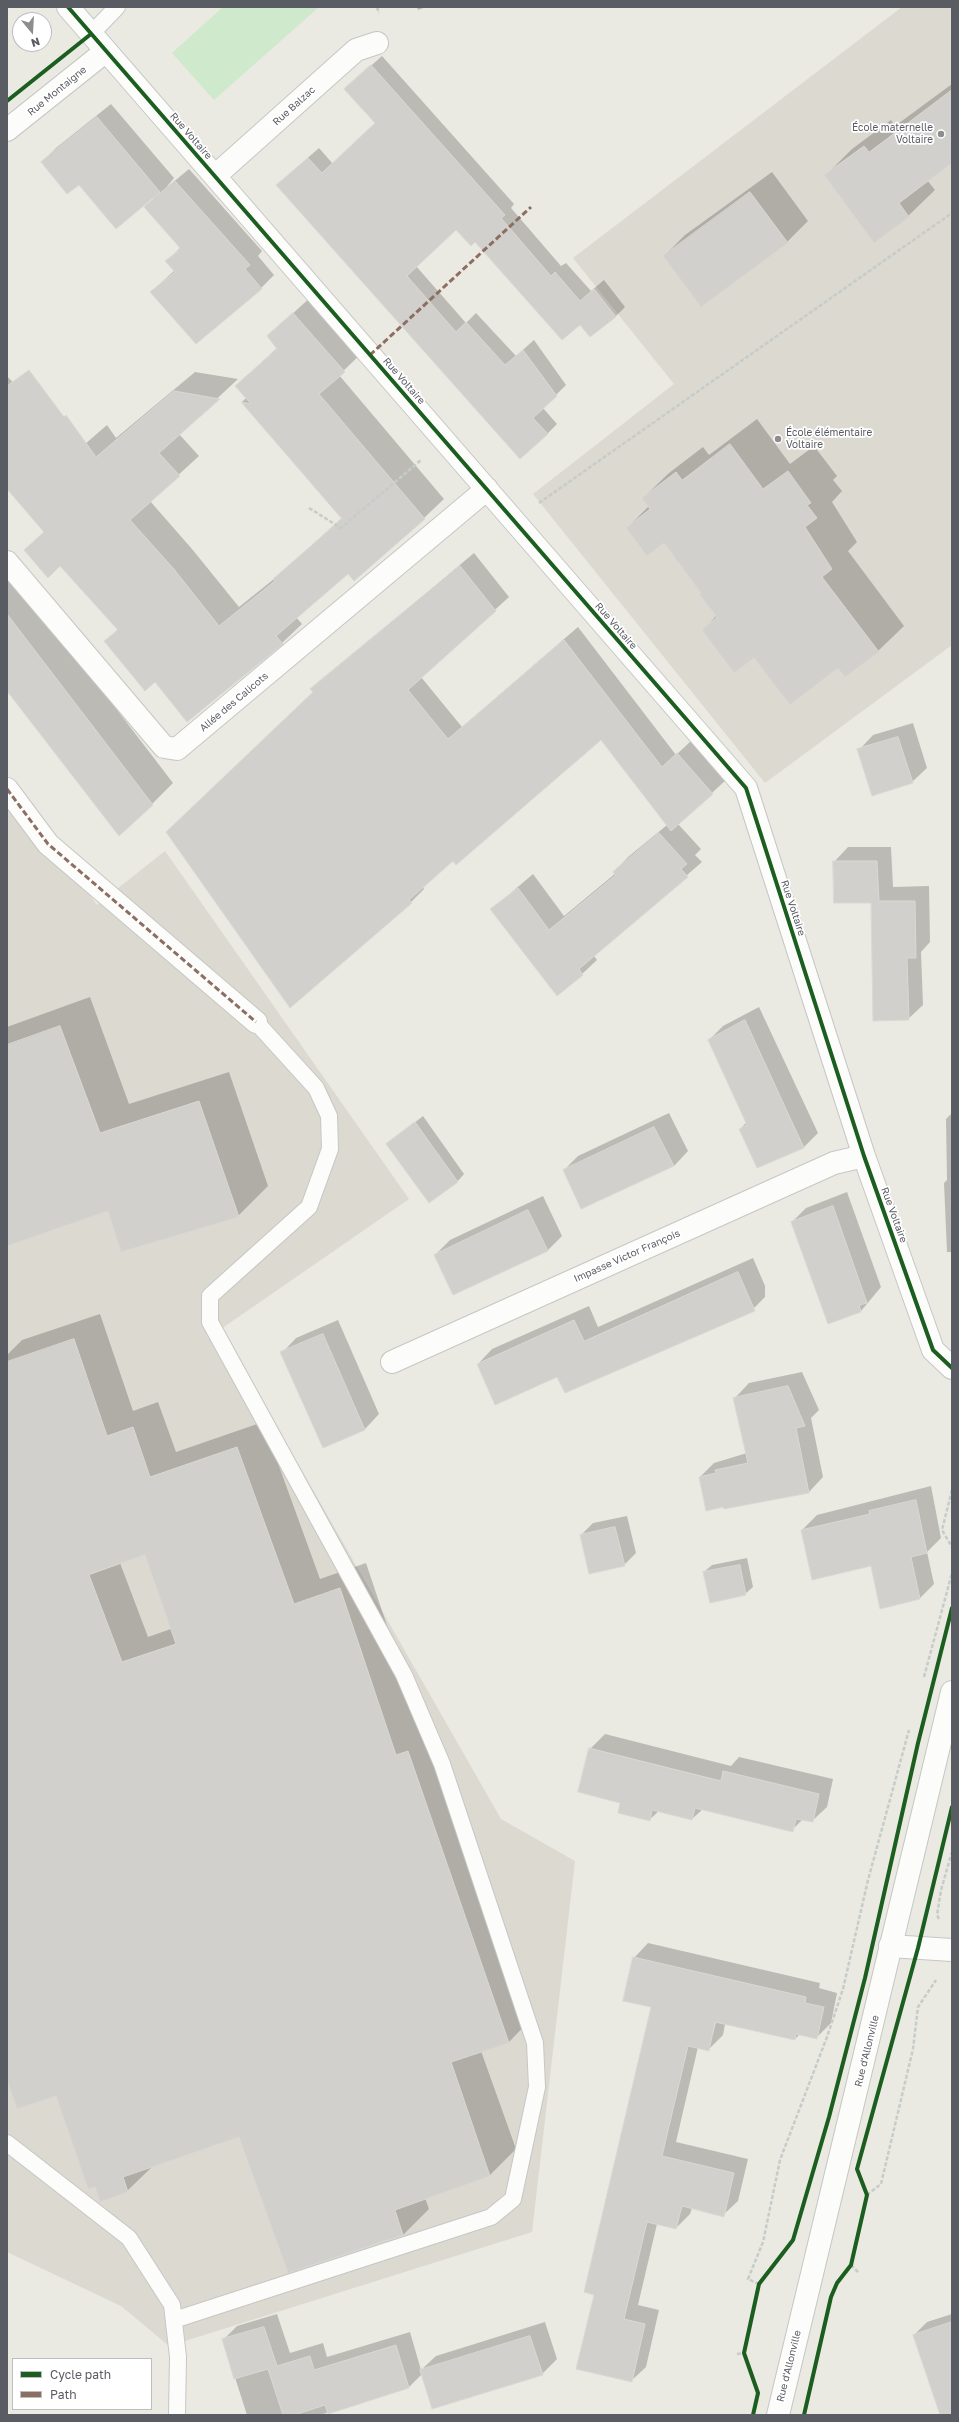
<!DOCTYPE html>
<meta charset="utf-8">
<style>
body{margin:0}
#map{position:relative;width:959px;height:2422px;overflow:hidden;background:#eae9e2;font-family:"Golos Text",sans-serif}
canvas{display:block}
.frame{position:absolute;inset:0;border:8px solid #595c63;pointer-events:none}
.legend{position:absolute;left:12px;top:2358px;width:140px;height:52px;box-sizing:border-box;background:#fff;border:1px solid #bdbec1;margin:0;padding:5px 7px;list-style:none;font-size:12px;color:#595c63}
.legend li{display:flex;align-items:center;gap:8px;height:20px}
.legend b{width:20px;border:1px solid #bdbec1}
.north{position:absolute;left:12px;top:12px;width:40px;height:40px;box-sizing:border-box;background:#fff;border:1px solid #bdbec1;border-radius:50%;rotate:162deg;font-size:11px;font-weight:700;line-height:16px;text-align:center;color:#595c63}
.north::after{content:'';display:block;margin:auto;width:14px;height:18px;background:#8c8d8f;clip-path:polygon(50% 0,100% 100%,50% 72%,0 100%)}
</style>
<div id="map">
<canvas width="959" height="2422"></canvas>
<div class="frame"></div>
<ul class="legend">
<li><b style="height:5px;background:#1b5e20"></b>Cycle path</li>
<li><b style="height:5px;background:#8d6e63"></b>Path</li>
</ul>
<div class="north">N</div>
</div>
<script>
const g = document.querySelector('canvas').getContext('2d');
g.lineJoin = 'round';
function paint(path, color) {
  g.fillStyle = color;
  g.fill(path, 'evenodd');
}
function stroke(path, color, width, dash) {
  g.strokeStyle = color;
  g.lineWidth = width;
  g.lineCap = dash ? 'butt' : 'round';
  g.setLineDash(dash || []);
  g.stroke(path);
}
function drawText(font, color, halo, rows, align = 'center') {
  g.font = font + ' "Golos Text",sans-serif';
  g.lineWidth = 3.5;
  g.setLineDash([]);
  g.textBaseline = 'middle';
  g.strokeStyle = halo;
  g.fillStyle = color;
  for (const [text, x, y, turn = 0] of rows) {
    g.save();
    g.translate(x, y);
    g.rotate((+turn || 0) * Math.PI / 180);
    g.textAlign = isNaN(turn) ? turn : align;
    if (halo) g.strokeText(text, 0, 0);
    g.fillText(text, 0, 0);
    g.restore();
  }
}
paint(new Path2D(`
 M902,7H952V645L765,783L533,494L674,384L573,258Z
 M7,779L97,905L165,851L409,1199L221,1329L501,1819L575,1861L532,2232L169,2346L121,2306L7,2252Z`), '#dbd9d0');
paint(new Path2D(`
 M223,7H319L214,100L172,53Z`), '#cfe9cd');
paint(new Path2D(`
 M417,7H426L418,10Z
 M382,56L514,204L511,208L561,266L566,263L591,291L604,280L625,307L615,317L580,324L475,241L456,229L416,266L466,323L476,313L516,356L534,340L566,385L543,408L557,424L547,434L288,175L319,148L333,164L376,123L356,79Z
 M952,84V162L927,180L935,190L908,216L825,176L852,149L891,120L895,126Z
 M111,104L174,178L165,189L189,169L262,251L258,256L274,275L261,288L151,292L175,270L167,261L181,247L145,207L154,198L79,184L42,162L56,148Z
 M772,172L808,221L787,242L664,256L685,235Z
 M313,295L363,352L339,375L444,499L424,518L348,572L296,617L302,624L282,643L155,681L106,641L118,629L61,565L25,550L44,532L7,487V376L77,451L107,425L116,438L195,372L238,379L179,434L199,456L150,501L192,549L239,607L274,579L342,518L242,402L247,397L236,386L277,348L268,336Z
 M757,419L790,464L814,446L837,476L833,480L842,491L832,502L857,542L848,551L904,626L878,651L839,667L754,657L703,630L717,615L702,592L664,542L627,528L649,506L643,498L669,473L703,447L709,455Z
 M474,553L509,597L421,677L462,727L578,627L676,755L691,741L726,780L678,824L701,849L695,855L702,862L594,956L597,960L582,974L492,909L533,874L564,916L616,873L614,872L628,857L667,825L601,739L453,860L423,887L424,889L411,902L290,1006L314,691L312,689Z
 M7,566L173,783L152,804L7,689Z
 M913,723L927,768L912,782L859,750L873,735Z
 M848,847H891L893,887L929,886L930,942L921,952L923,1005L908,1019L872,902L834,862Z
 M90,997L129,1104L229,1072L268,1186L238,1216L108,1210L7,1245V1027Z
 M759,1007L818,1133L804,1147L740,1129L747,1122L709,1040L723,1026Z
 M669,1113L688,1151L674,1166L564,1170L578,1156Z
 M952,1113V1252H947L944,1183L947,1180L946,1119Z
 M423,1116L464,1174L457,1182L388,1144Z
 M847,1192L881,1287L861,1311L828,1323L792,1222L806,1208Z
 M543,1196L562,1236L547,1251L435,1255L450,1240Z
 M753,1258L765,1286V1297L750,1312L558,1376L478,1364L492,1349L589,1306L598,1327Z
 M100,1314L133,1411L158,1402L176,1452L263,1422L320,1579L366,1563L422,1730L434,1726L534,2016L509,2042L481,2051L516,2149L490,2175L425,2198L429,2209L403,2235L240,2135L153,2166L127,2191L56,2095L7,2077V1355L22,1340ZM146,1554L171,1629L148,1637L120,1563Z
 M338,1320L379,1414L365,1429L324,1446L282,1353L296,1338Z
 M802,1372L819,1410L811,1418L823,1477L809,1492L725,1508L700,1477L714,1463L747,1453L735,1398L749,1383Z
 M931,1486L941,1538L927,1552L934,1584L919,1599L872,1565L802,1530L817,1515Z
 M627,1516L636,1553L624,1565L581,1535L593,1523Z
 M747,1558L753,1587L745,1594L704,1572L712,1565Z
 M605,1734L731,1766L739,1757L833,1779L827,1807L812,1821L803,1819L792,1830L703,1809L692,1819L659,1811L649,1820L621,1802L590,1749Z
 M648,1943L820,1983L819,1988L837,1993L831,2023L816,2038L800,2034L795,2039L725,2024L723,2035L708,2050L698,2047L676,2142L748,2159L738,2201L723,2215L692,2208L690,2214L676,2228L657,2224L638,2305L659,2310L646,2367L631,2381L595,2294L652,2006L634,1958ZM715,2017L717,2018L713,2034H711Z
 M277,2314L290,2353L323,2343L327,2357L410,2332L421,2370L436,2356L545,2322L557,2359L542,2374H422L409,2387L320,2415H247L223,2340L237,2326Z
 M952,2314V2415H941L914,2335L927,2322Z`), '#0003');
const building = new Path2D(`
 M371,65L505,215L501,218L551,276L555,272L580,301L594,289L616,317L590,337L580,325L562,340L475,242L471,246L456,230L407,276L456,332L466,322L505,365L523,350L557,396L533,418L548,434L520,459L276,185L308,158L322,173L375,123L344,89Z
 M952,90V163L899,203L909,217L874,243L824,175L864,146L869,152Z
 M97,117L160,192L116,229L79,185L67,194L41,162Z
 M175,181L250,265L245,269L262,289L196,344L150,292L175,272L165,261L181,249L144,207Z
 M750,192L788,243L701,307L663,256Z
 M293,313L345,372L319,394L425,519L354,581L348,574L276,636L283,644L187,722L155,682L145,691L104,641L118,630L60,566L48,578L24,550L44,532L7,489V386L29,370L64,417L66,415L96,457L174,391L220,399L159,453L180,476L130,520L173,568L219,626L275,581L273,579L342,519L241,402L251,404L235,386L277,349L267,336Z
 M730,444L763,489L788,471L811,503L807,505L817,518L805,527L832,569L822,577L879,652L845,677L838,668L790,705L754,658L734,673L702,630L717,617L699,594L701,593L664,543L647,556L626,528L650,509L642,498L676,472L682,480Z
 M460,566L496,611L408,690L448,739L564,640L662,767L677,753L713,794L671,831L601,740L456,865L453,861L409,900L412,903L290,1008L166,832L313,692L310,689Z
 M7,614L153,805L119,836L7,691Z
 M898,737L913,783L872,796L857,749Z
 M659,833L687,864L681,869L688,877L579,969L583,975L557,996L490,909L518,888L549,930L616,875L613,872Z
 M833,861H877L879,901H915L916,958H907L909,1020L873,1021L871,903H834Z
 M745,1020L804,1148L757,1168L739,1129L747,1125L708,1040Z
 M60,1026L100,1133L199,1101L239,1217L121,1252L108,1211L7,1246V1045Z
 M415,1122L458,1182L429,1203L386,1144Z
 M654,1127L674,1166L581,1209L563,1170Z
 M833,1206L867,1303L859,1305L861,1312L828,1324L791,1222Z
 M528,1210L548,1251L453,1295L434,1255Z
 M738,1272L755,1311L565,1393L557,1377L495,1405L477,1364L574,1320L584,1341Z
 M323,1334L365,1430L323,1448L280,1352Z
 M74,1339L107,1436L133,1427L150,1477L237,1447L294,1604L340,1588L396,1755L408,1751L509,2043L451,2062L490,2176L395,2210L403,2235L288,2273L239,2137L123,2177L128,2192L100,2202L95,2187L88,2189L56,2096L17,2109L7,2080V1362ZM145,1555L176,1644L122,1662L89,1575Z
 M788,1386L805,1426L796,1428L809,1493L724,1509L723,1507L706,1511L699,1477L716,1473L715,1470L748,1463L733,1398Z
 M916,1500L927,1553L911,1557L920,1599L880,1609L871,1566L812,1580L801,1530L870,1514L869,1511Z
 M615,1527L625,1566L589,1574L580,1535Z
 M740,1565L746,1595L710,1603L703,1572Z
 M589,1748L721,1781L723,1771L819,1794L813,1822L796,1819L793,1832L695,1808L692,1820L652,1810L650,1821L618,1813L620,1803L578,1792Z
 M633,1957L806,1997L805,2003L824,2007L817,2039L796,2034L795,2040L715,2022L709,2051L688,2046L662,2156L734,2173L724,2217L682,2206L676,2229L647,2222L624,2319L645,2324L632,2382L576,2369L594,2295L584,2292L651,2007L623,2001Z
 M952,2322V2415H940L913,2335Z
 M264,2327L277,2366L310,2356L314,2370L396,2345L409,2388L328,2414L325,2405L294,2415H283L268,2369L234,2379L222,2339Z
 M530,2336L543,2375L432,2409L420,2370Z`);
paint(building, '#d1d0cc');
stroke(building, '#dad8d2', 1);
const lane = new Path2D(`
 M91,34L117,7
 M7,2143L129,2238L172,2305L178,2357L177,2415
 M174,2320L491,2217L513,2199L537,2087L535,2043L442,1764L404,1675L210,1322V1296L309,1207L330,1149L329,1116L316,1088L256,1022`);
const street = new Path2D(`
 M68,7L746,788L864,1156L933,1350L952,1368
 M7,130L106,51
 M215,176L356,50L377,43
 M7,562L164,747L177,749L487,489
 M7,789L48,844L256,1022
 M392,1362L834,1163L864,1156
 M890,1946L952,1950`);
const secondary = new Path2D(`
 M778,2415L952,1692`);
stroke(lane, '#c6c7c5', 18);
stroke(street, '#c6c7c5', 24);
stroke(secondary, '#c6c6c5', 24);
stroke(new Path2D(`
 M377,7L379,13
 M539,503L952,213
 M309,508L341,528L421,460
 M952,1490L942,1530L952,1547
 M924,1677L952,1573
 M939,1919L937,1915L941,1890L952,1852
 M867,2195L881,2184L913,2049L918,2007L936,1980
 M851,2265L859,2273
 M759,2284L748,2279L763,2242L780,2160L827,2037L843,1989L868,1880L909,1730
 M737,2354L744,2353`), '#c6ccc9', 2.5, [4, 2]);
stroke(lane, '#fcfcfb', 16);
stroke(street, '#fcfcfb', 22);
stroke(secondary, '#fcfcfb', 22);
stroke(new Path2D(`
 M370,355L531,207
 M7,789L48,844L256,1022`), '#8d6e63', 3, [6, 3]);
stroke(new Path2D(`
 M68,7L746,788L864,1156L933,1350L952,1368
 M7,101L91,34
 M753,2415L758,2393L744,2353L759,2284L793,2240L829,2117L865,1978L918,1743L952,1608
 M804,2415L831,2297L837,2283L851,2265L867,2195L857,2169L918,1948L952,1807`), '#1b5e20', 4);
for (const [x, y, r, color] of [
 [941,134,4,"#8c8d8f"],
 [778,439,4,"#8c8d8f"]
]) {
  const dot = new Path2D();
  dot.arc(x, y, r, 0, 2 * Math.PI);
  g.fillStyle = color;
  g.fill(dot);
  stroke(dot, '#fff', 1.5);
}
drawText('10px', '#595c63', '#fff', [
 ["Rue Montaigne",57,91,-39],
 ["Rue Balzac",294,106,-42],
 ["Rue Voltaire",191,136,49],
 ["Rue Voltaire",404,381,49],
 ["Rue Voltaire",616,626,49],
 ["Allée des Calicots",234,702,-40],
 ["Rue Voltaire",793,908,72],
 ["Rue Voltaire",894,1215,70],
 ["Impasse Victor François",627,1256,-24],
 ["Rue d'Allonville",867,2051,-76],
 ["Rue d'Allonville",789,2366,-76]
]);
drawText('10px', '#595c63', '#fff', [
 ["École maternelle",933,128],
 ["Voltaire",933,140],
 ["École élémentaire",786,433,"left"],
 ["Voltaire",786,445,"left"]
], 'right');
</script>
